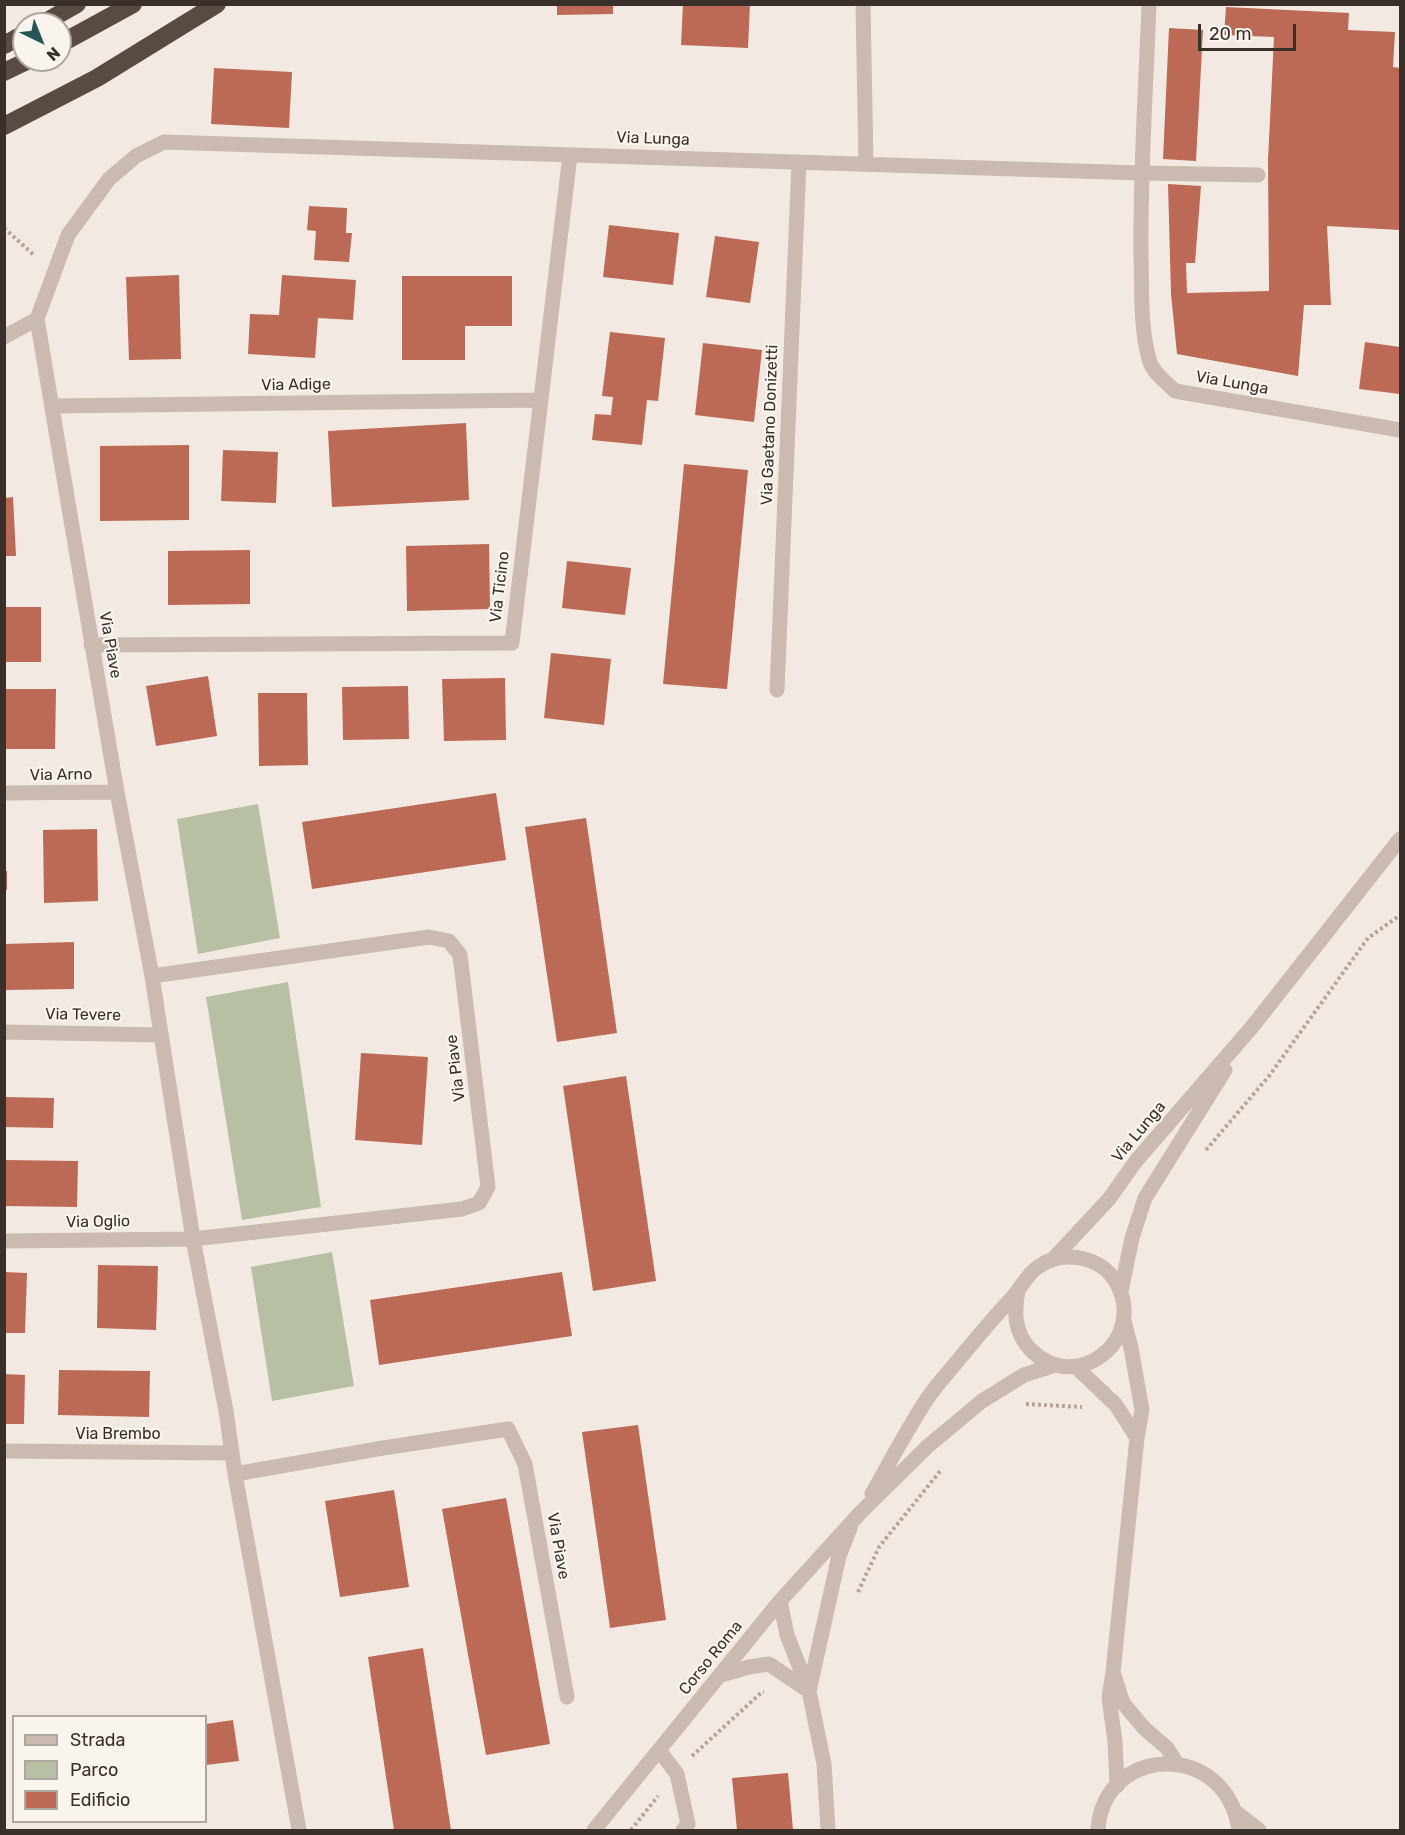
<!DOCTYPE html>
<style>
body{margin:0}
#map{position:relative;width:1405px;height:1835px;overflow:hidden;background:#f2eae2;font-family:Rubik,sans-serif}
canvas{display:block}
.frame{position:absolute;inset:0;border:6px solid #39302c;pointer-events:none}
.legend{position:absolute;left:12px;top:1715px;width:195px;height:108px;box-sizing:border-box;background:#faf4ef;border:2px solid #ada6a1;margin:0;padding:8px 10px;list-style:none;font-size:18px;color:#39302c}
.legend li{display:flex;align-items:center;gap:12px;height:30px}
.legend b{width:30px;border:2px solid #ada6a1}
.north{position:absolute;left:12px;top:12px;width:60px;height:60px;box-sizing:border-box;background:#faf4ef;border:2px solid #ada6a1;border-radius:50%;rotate:137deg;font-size:16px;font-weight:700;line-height:24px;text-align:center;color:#39302c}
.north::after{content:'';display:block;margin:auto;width:21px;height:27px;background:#255758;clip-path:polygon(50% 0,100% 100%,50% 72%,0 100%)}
.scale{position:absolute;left:1198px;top:24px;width:98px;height:27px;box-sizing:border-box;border:3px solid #39302c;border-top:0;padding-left:8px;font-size:18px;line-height:21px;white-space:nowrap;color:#39302c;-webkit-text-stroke:4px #faf4ef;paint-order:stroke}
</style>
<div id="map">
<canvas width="1405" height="1835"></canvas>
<div class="frame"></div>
<ul class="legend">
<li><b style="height:8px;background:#cabaaf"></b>Strada</li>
<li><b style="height:16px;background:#b8c0a3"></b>Parco</li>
<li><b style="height:16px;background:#bc6a56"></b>Edificio</li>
</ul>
<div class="north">N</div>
<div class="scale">20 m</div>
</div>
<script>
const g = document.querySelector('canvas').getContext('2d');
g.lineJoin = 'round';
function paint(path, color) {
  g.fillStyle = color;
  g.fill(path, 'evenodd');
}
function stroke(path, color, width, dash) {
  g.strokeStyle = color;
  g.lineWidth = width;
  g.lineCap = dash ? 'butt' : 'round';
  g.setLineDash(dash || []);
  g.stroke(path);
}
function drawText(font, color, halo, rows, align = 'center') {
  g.font = font + ' Rubik,sans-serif';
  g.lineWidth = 4.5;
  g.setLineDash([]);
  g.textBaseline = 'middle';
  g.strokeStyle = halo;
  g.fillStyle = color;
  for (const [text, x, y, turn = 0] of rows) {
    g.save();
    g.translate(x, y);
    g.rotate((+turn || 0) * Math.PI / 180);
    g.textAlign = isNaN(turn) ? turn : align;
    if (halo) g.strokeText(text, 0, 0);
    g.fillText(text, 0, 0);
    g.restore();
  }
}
paint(new Path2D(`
 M258,804L280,938L198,954L177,819Z
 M288,982L321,1207L242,1220L206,997Z
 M332,1252L354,1386L272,1401L251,1267Z`), '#b8c0a3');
paint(new Path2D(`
 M557,4H613V14L557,15Z
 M683,4H750L748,48L681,45Z
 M1226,7L1349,13L1348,30L1395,32L1393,67L1400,68V230L1327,226L1331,305H1304L1298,376L1177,354L1171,294L1168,184L1201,186L1195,263H1186L1187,293L1269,291L1268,160L1274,37L1224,35Z
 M1169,28L1203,30L1196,161L1163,159Z
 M214,68L292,72L289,128L211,124Z
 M309,206L347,208L346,233H352L349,262L314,260L316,231L307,230Z
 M609,225L679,233L673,285L603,277Z
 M715,236L759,242L750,303L706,297Z
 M179,275L181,359L129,360L126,277Z
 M282,275L356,280L353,320L318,318L315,358L248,354L250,314L279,315Z
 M402,276H512V326H465V360H402Z
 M610,332L665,338L658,401L647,400L642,445L592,440L595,414L611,415L613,397L602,396Z
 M1365,342L1400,347V394L1359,389Z
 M703,343L762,350L754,422L695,415Z
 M466,423L469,500L332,507L328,431Z
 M189,445V520L100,521V446Z
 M223,450L278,452L276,503L221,501Z
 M684,464L748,470L727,689L663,684Z
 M13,497L16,556H4V498Z
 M489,544L490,609L407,611L406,546Z
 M250,550V604L168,605V551Z
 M567,561L631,568L625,615L562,608Z
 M4,607H41V662H4Z
 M551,653L611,659L604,725L544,718Z
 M208,676L217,736L156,746L146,686Z
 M505,678L506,740L444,741L442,679Z
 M408,686L409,739L343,740L342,687Z
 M4,689H56L55,749H4Z
 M258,693H307L308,765L259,766Z
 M496,793L506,860L312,889L302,822Z
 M586,818L617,1033L557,1042L525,827Z
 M97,829L98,901L44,903L43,830Z
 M4,871H7V890H4Z
 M74,942V989L6,990L4,944Z
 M361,1053L428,1057L422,1145L355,1140Z
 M626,1076L656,1281L593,1291L563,1086Z
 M4,1097L54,1098L53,1128L4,1127Z
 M4,1160L78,1161L77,1207L4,1206Z
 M98,1265L158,1266L156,1330L97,1328Z
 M4,1272L27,1273L25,1333H4Z
 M562,1272L572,1336L379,1365L370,1300Z
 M59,1370L150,1371L149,1417L58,1415Z
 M4,1374L25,1375L24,1424H4Z
 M638,1425L666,1620L610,1628L582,1432Z
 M394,1490L409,1587L340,1597L325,1501Z
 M506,1498L550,1744L486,1755L442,1509Z
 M423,1648L451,1830H394L368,1657Z
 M233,1720L239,1761L206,1765V1724Z
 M788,1773L793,1830H737L732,1778Z`), '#bc6a56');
stroke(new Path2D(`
 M4,228L35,256
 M1206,1150L1269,1076L1368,938L1400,915
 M1026,1404L1082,1407
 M858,1592L879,1547L941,1470
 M692,1756L762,1692H764
 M631,1830L658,1796`), '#b6a499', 4, [3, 3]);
stroke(new Path2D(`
 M863,4L866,164
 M1149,4C1146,88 1140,171 1141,255C1142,290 1140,326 1149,359C1152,372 1166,382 1175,391L1400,430
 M37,319L117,792L152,976L193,1239L226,1411L235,1474L299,1830
 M4,337L37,319L68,235L109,179L136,156L164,142L1141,173L1258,175
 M52,406L540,400
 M91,645L512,643L570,155
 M777,690L799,162
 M4,793L117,792
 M4,1032L161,1035
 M4,1241L193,1239L462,1209L479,1203L488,1187L460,955L449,941L429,937L152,976
 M1053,1259L1109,1199L1136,1161L1252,1027L1400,839
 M1121,1291L1132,1238L1145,1198L1225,1070
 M1076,1367L1116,1405L1137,1438
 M4,1451L232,1453
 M235,1474L383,1448L508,1429L525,1464L567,1697
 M872,1494C890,1462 907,1429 927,1399C935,1387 946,1375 955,1364C974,1341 992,1319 1012,1298C1021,1288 1027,1274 1038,1267C1063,1249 1102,1256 1117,1284C1147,1341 1075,1396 1030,1349C1014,1332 1014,1312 1018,1290
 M780,1601L787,1635L809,1691L824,1764L828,1830
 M721,1675L749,1667L769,1664L809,1691
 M1114,1675L1123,1703L1144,1728L1167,1748L1177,1764
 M809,1691L839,1556L850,1528
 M659,1750L677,1774L688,1824L683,1830
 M1117,1786L1115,1741L1109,1698L1113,1672L1137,1438L1142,1410L1131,1348L1124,1321
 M1237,1813L1259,1830
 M594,1830L780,1601L860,1513L928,1446L982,1401L1024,1375L1055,1365
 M1098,1830C1103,1745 1226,1739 1239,1830`), '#cabaaf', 15);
stroke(new Path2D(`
 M42,24L77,4
 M60,44L133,4
 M4,45L24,34
 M4,72L29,60
 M4,126L97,78L217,4`), '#594a44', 18);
drawText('16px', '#39302c', '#faf4ef', [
 ["Via Lunga",653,139,2],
 ["Via Lunga",1232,383,10],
 ["Via Adige",296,385,-1],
 ["Via Gaetano Donizetti",770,425,-88],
 ["Via Ticino",500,587,-83],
 ["Via Piave",110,645,80],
 ["Via Arno",61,775,-1],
 ["Via Tevere",83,1015,1],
 ["Via Piave",456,1068,-97],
 ["Via Lunga",1139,1132,-50],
 ["Via Oglio",98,1222,-1],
 ["Via Brembo",118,1434],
 ["Via Piave",558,1546,80],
 ["Corso Roma",711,1658,-51]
]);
</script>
